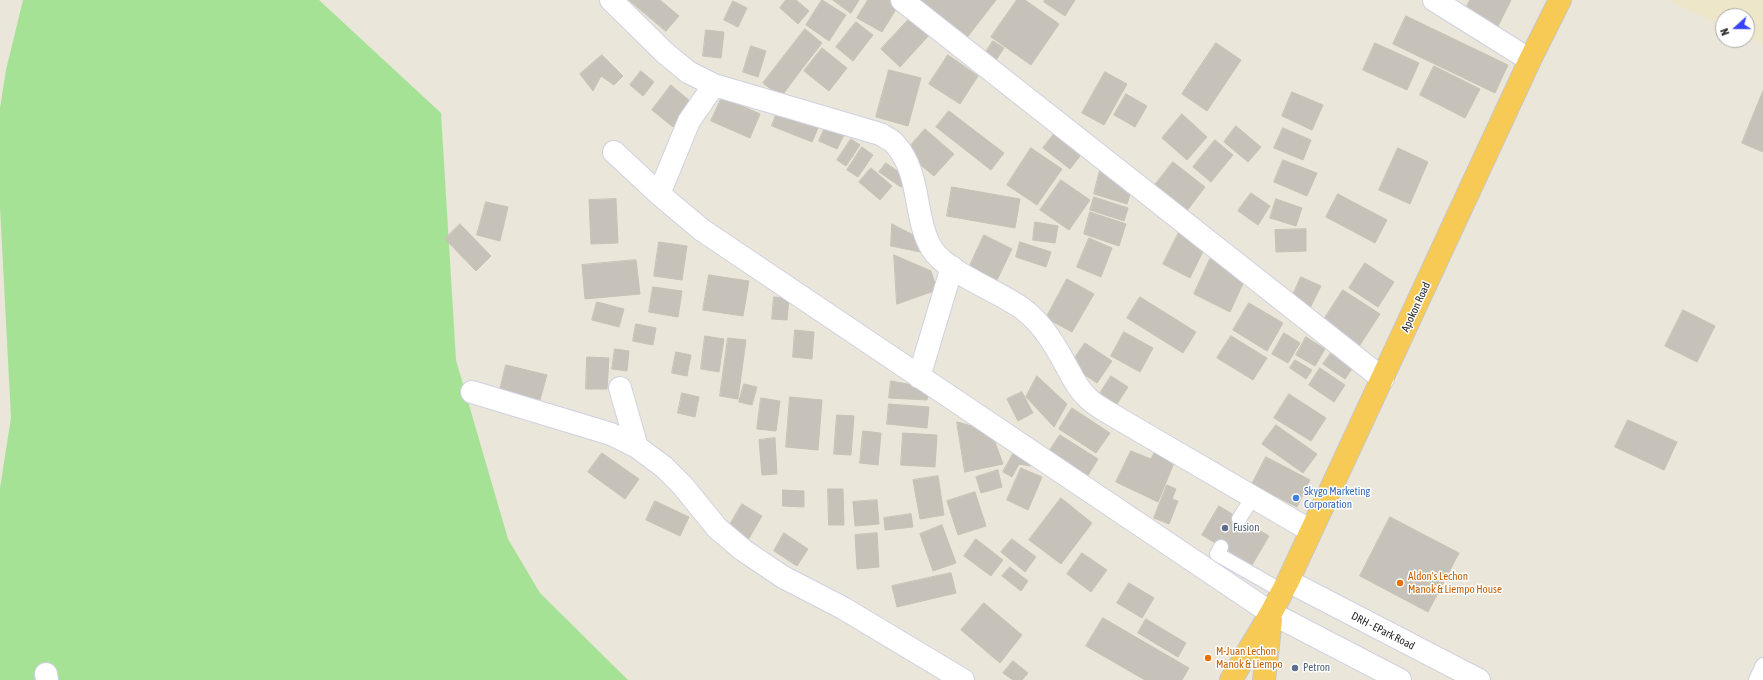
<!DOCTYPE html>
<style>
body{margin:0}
#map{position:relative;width:1763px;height:680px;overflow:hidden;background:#ebe6da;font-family:"Asap Condensed",sans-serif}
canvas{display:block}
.north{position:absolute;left:1715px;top:8px;width:40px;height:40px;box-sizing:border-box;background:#fff;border:1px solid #a9a9a9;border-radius:50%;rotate:249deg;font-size:11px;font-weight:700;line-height:16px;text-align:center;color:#282828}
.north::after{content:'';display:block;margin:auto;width:14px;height:18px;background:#3843fa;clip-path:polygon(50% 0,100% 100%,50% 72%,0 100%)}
</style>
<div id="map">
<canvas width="1763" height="680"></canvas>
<div class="north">N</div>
</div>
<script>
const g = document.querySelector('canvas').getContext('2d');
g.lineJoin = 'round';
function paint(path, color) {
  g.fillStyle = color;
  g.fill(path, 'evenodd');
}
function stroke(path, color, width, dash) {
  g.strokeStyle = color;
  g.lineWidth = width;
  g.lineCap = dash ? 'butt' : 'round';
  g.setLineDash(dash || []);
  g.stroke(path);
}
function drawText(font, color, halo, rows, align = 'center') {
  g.font = font + ' "Asap Condensed",sans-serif';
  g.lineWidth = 3;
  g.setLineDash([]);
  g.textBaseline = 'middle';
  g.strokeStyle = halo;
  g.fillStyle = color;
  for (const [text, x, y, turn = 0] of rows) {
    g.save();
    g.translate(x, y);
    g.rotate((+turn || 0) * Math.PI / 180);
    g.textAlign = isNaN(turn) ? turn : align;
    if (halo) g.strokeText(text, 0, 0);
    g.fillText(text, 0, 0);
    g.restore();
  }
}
paint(new Path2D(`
 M1673,0H1763V44L1747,37V16H1723V26L1672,2Z`), '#ede6c9');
paint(new Path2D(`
 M23,0H319L441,113L456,360L508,539L540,593L628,680H0V488L11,418L0,207V108L6,70Z`), '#a6e295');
const building = new Path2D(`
 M629,0H660L679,16L666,31Z
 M786,0H796L809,11L798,24L780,8Z
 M822,0L846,15L829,41L806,25Z
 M833,0H859L851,13Z
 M868,0H889L898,6L882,32L857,18Z
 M905,0H996L962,44Z
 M1017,0H1025L1059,24L1031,65L991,37Z
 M1045,0H1075L1065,16L1044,2Z
 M1470,0H1511L1496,30L1463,14Z
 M733,1L747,8L738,27L724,20Z
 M912,16L931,33L900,67L881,49Z
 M1406,16L1508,65L1495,93L1393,44Z
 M856,22L873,35L853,61L836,47Z
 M805,29L822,43L801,70L784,56Z
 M706,30L724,32L721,58L703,56Z
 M993,41L1004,48L993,65L982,58Z
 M1216,43L1241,60L1207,111L1182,94Z
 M1375,43L1419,63L1407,90L1363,70Z
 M751,46L766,51L758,77L743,72Z
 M822,48L847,68L829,91L804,71Z
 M602,55L623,76L614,85L601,76L593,91L580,74Z
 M948,55L978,76L960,104L929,84Z
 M784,56L801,70L781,97L763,83Z
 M1434,66L1480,89L1465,118L1420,95Z
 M889,70L921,78L908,126L876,117Z
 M641,71L654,82L643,96L630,85Z
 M1105,72L1127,84L1104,125L1082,113Z
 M671,85L691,102L673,127L652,110Z
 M1763,91V152L1742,143Z
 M1292,92L1323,105L1312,130L1282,116Z
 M1126,94L1147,106L1135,127L1114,115Z
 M722,97L760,114L750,138L711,121Z
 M778,109L819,126L812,142L772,126Z
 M949,111L1004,153L991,170L936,127Z
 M1182,114L1207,137L1187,160L1162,138Z
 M1236,126L1261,147L1248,162L1224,142Z
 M825,127L844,135L837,149L819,141Z
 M1283,128L1311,140L1303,160L1274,148Z
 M925,129L954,154L934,176L905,152Z
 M1057,130L1084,151L1070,169L1043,148Z
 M851,139L860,145L846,166L837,160Z
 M1215,140L1233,155L1211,182L1193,167Z
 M862,147L873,155L858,177L847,170Z
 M1031,148L1062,169L1037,205L1007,185Z
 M1398,148L1428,162L1410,204L1379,190Z
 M1283,160L1317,173L1307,196L1274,182Z
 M1173,162L1205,187L1186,212L1154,186Z
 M886,163L907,178L901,187L879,172Z
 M871,168L892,186L880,200L859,182Z
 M1100,170L1132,188L1127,204L1094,194Z
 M1061,180L1090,200L1069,230L1040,210Z
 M952,187L1020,199L1015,228L947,216Z
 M1251,193L1270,206L1258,225L1238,211Z
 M1338,194L1387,220L1375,243L1326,217Z
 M1094,197L1128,208L1124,221L1090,210Z
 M616,199L618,243L591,244L589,200Z
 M1276,199L1302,208L1296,226L1270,218Z
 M486,202L508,207L500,241L477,235Z
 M1090,212L1126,224L1119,246L1084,234Z
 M1035,222L1058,226L1055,243L1033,240Z
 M460,224L491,256L476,271L445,239Z
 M892,224L921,239L920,252L891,246Z
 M1306,229V251L1276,252L1275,230Z
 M1179,232L1206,245L1190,278L1163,264Z
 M984,235L1012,249L995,284L968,270Z
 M1089,238L1112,248L1101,277L1077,267Z
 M659,242L687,246L682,280L654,276Z
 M1020,242L1051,252L1046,267L1016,257Z
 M894,255L931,271L937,290L897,304Z
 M1210,259L1246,277L1230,312L1194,294Z
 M636,260L640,294L585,299L582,265Z
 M1365,263L1394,282L1378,307L1349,288Z
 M709,275L749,281L743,316L703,310Z
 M1301,277L1321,286L1310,308L1291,299Z
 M1067,279L1094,294L1072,332L1046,318Z
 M653,287L682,291L678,317L649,312Z
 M1343,290L1380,314L1358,348L1321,324Z
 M774,297L789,298L787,320L772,319Z
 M1140,297L1196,332L1183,353L1127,318Z
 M597,302L624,309L619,327L592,320Z
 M1249,303L1283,323L1267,351L1233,330Z
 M1683,310L1715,326L1697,362L1665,346Z
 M636,324L656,328L653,345L633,341Z
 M795,330L814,332L812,359L793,357Z
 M1124,332L1153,348L1140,372L1111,356Z
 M1284,333L1300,343L1288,363L1272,354Z
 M705,336L724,339L719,372L701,369Z
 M1231,336L1267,358L1253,380L1217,358Z
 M1306,337L1325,349L1315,366L1296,355Z
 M728,338L746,340L738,399L720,396Z
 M1085,343L1112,361L1097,383L1070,365Z
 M615,349L629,351L627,371L612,369Z
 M1334,349L1356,363L1345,379L1323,364Z
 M676,352L691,355L687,376L672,373Z
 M587,357L609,358L607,389H586Z
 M1295,360L1312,370L1306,379L1290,368Z
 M506,365L547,375L540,400L500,390Z
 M1320,368L1345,385L1334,402L1309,385Z
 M1037,376L1067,404L1054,427L1026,397Z
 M1111,376L1128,387L1113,410L1096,400Z
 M891,381L929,388L927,400L889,398Z
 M744,384L757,387L752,405L739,402Z
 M1022,392L1033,413L1018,421L1007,399Z
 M682,393L699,397L695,417L678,413Z
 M1289,394L1326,418L1311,441L1274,418Z
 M790,397L822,400L818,450L786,447Z
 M761,398L780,401L776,431L757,429Z
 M889,404L929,407L927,428L887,424Z
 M1072,408L1110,433L1096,453L1059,429Z
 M837,415L854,416L851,455L834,454Z
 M1628,420L1677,442L1664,470L1615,447Z
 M957,422L991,431L1003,464L965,472Z
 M1276,425L1317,454L1303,473L1262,444Z
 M863,431L881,433L878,465L860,463Z
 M903,433L937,435L935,467L901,465Z
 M1060,435L1098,459L1087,477L1048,453Z
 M775,438L777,474L762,475L759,440Z
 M1131,451L1151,459L1154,453L1174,463L1158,502L1116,482Z
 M1014,452L1033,464L1030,466L1019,464L1012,477L1003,472Z
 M602,453L639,479L625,499L588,472Z
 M1266,457L1310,480L1297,507L1252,484Z
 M1021,468L1042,477L1028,510L1007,500Z
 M998,470L1002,487L981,493L976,477Z
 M938,476L944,515L920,519L913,480Z
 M1167,485L1176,489L1172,499L1178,501L1169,524L1154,518Z
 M828,489H843L844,525H829Z
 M783,490L804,491V507L783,506Z
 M975,492L986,526L958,535L947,501Z
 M1061,498L1092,523L1061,564L1029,540Z
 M877,500L879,524L855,526L853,502Z
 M655,501L689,517L680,536L646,520Z
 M742,504L762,516L748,540L728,528Z
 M1219,506L1269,536L1252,565L1202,535Z
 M911,514L913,527L885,530L884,518Z
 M1390,517L1459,553L1428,612L1360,576Z
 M942,525L956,563L933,571L920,534Z
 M784,533L808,549L797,566L774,551Z
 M877,533L879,567L857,569L855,535Z
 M976,539L1003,560L991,576L964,556Z
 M1012,539L1036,557L1025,572L1001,552Z
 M1082,553L1107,570L1091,592L1067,574Z
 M1010,567L1028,581L1021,591L1002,576Z
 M951,573L956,593L897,607L892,586Z
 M1129,583L1154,598L1142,618L1117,603Z
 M984,603L1022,635L1000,663L961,630Z
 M1103,618L1189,668L1182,680H1145L1086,646Z
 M1146,619L1186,643L1178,657L1138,633Z
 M1013,661L1028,673L1022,680H1013L1003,673Z`);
paint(building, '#c6c2b9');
stroke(building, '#c6c2b4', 1);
const service = new Path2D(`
 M1239,519L1253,497
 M1221,547L1217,554L1282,591
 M1756,680L1763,665`);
const minor = new Path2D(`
 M611,0L665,53L688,72L714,85L880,134C885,137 892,140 895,144C922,174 913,218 932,249C947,273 999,291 1023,309C1044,325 1056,347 1068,369C1073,379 1079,390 1087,397C1091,402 1098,406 1104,410L1311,531
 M902,0L1383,379
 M1434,0L1530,60
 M614,152L659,194L702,230L1271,613
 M659,194L689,121L714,85
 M919,377L952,267
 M620,388L637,447
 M472,392L611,434L637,447L664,467L683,486L717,528L743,550L783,577L843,608L963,680
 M46,674L47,680`);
const secondary = new Path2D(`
 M1288,581L1479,680
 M1271,613L1400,680`);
const trunk = new Path2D(`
 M1231,680L1271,613L1288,581L1530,60L1560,0
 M1264,680L1271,620`);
stroke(service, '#cfd0e2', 16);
stroke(minor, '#cfd0e2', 24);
stroke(secondary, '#cfd0e2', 24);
stroke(trunk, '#c7c7c7', 24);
stroke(service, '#fff', 14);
stroke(minor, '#fff', 22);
stroke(secondary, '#fff', 22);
stroke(trunk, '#f7ca55', 22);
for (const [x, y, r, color] of [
 [1296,498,4,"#3f7fe0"],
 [1225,528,4,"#5c6f8a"],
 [1400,583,4,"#e8710a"],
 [1208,658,4,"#e8710a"],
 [1295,668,4,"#5c6f8a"]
]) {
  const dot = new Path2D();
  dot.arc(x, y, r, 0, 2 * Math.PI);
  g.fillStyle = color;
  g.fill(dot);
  stroke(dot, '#fff', 1.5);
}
drawText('11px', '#282828', '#fff', [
 ["Apokon Road",1416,307,-65],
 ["DRH - EPark Road",1383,631,27]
]);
drawText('11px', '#366cbe', '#fff', [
 ["Skygo Marketing",1304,492],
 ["Corporation",1304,505]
], 'left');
drawText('11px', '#4e5e75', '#fff', [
 ["Fusion",1233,528],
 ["Petron",1303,668]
], 'left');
drawText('11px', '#c56008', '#fff', [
 ["Aldon's Lechon",1408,577],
 ["Manok & Liempo House",1408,590],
 ["M-Juan Lechon",1216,652],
 ["Manok & Liempo",1216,665]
], 'left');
</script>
